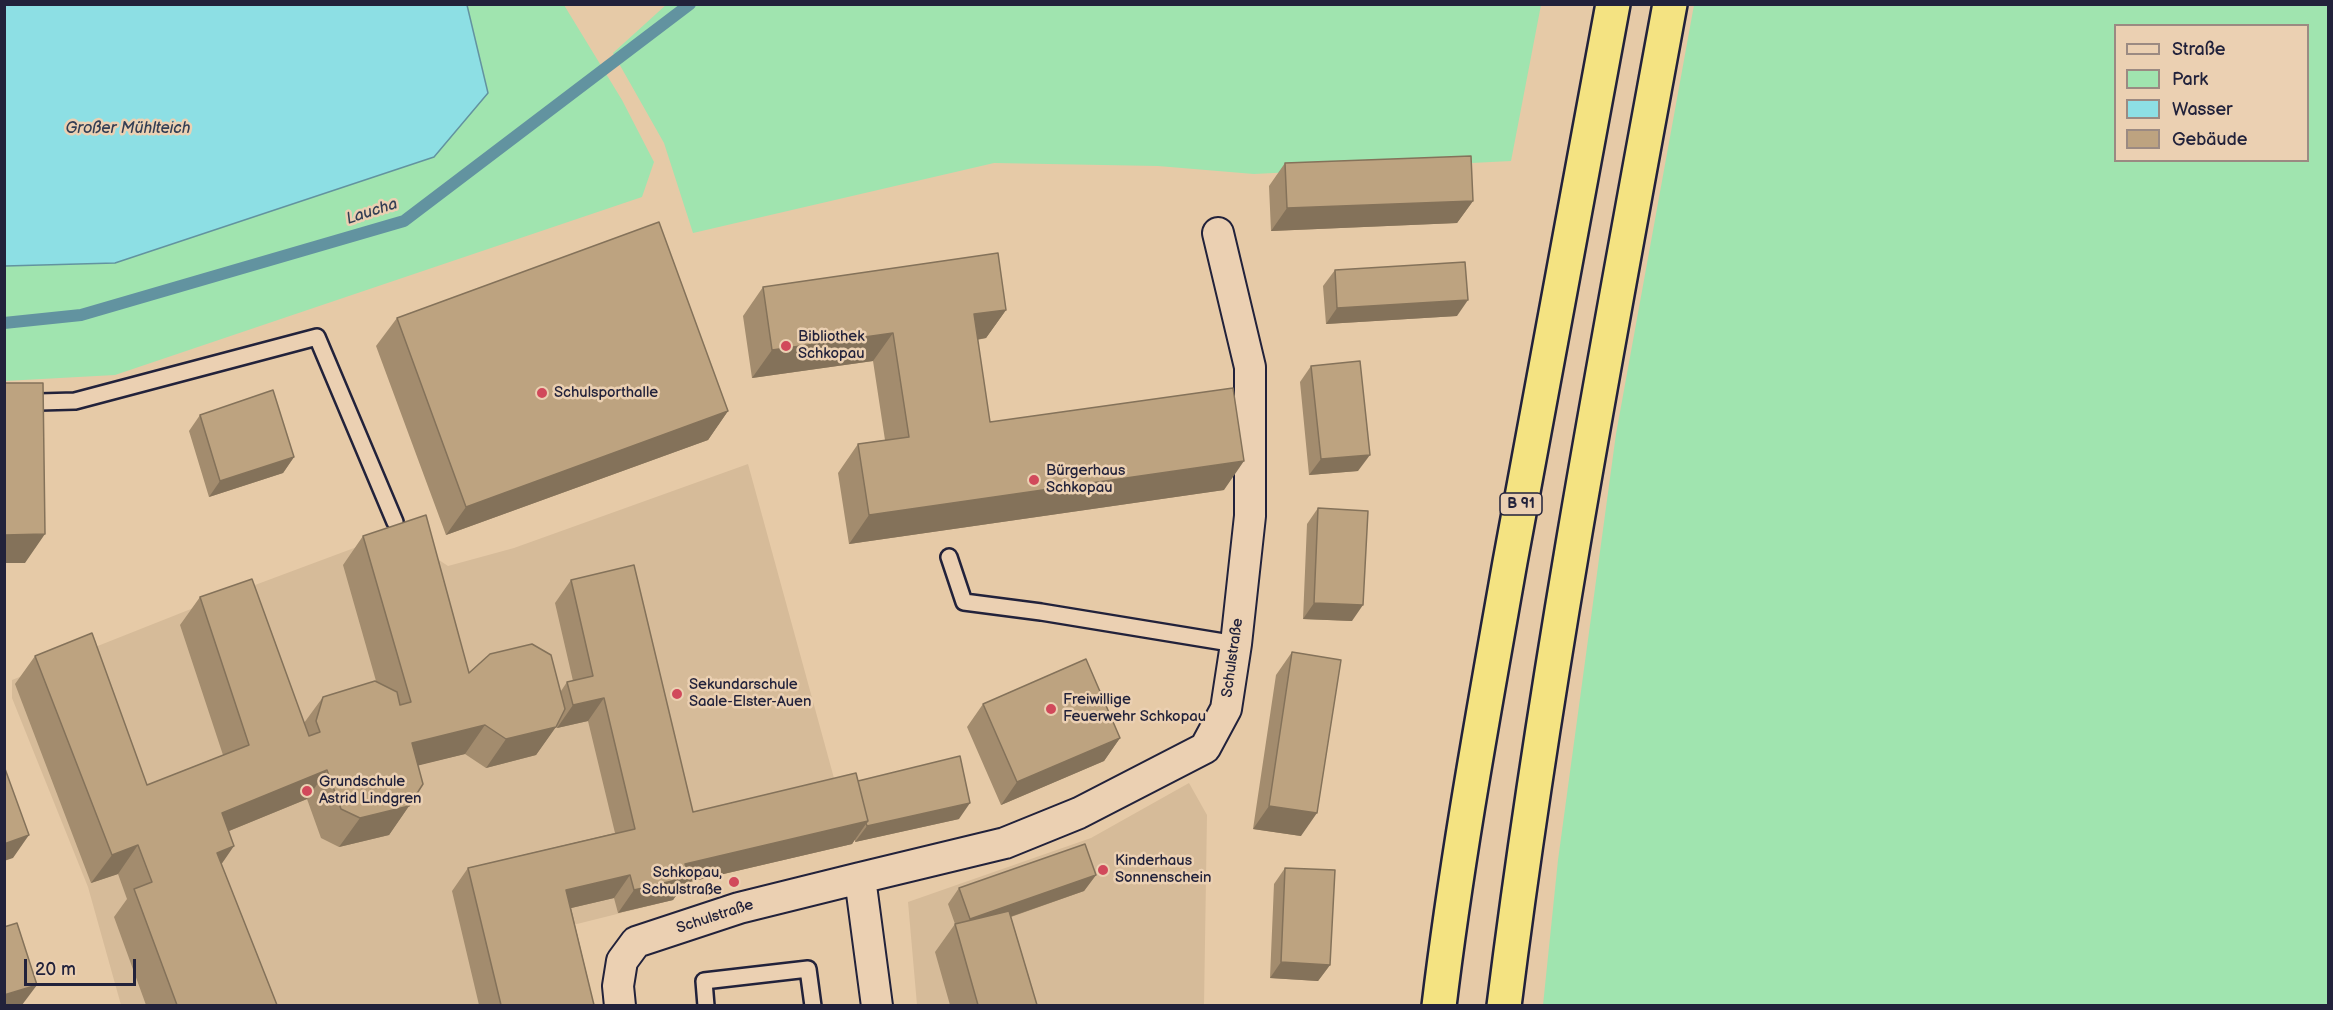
<!DOCTYPE html>
<meta charset="utf-8">
<style>
body{margin:0}
#map{position:relative;width:2333px;height:1010px;overflow:hidden;background:#e6caa7;font-family:"Balsamiq Sans",sans-serif}
canvas{display:block}
.frame{position:absolute;inset:0;border:6px solid #22223b;pointer-events:none}
.legend{position:absolute;left:2114px;top:24px;width:195px;height:138px;box-sizing:border-box;background:#ebd0b2;border:2px solid #9b8a82;margin:0;padding:8px 10px;list-style:none;font-size:18px;color:#22223b}
.legend li{display:flex;align-items:center;gap:12px;height:30px}
.legend b{width:30px;border:2px solid #9b8a82}
.scale{position:absolute;left:24px;top:959px;width:112px;height:27px;box-sizing:border-box;border:3px solid #22223b;border-top:0;padding-left:8px;font-size:18px;line-height:21px;white-space:nowrap;color:#22223b;-webkit-text-stroke:4px #ebd0b2;paint-order:stroke}
</style>
<div id="map">
<canvas width="2333" height="1010"></canvas>
<div class="frame"></div>
<ul class="legend">
<li><b style="height:8px;background:#ebd0b2"></b>Straße</li>
<li><b style="height:16px;background:#a0e4af"></b>Park</li>
<li><b style="height:16px;background:#8ddfe4"></b>Wasser</li>
<li><b style="height:16px;background:#bda380"></b>Gebäude</li>
</ul>
<div class="scale">20 m</div>
</div>
<script>
const g = document.querySelector('canvas').getContext('2d');
g.lineJoin = 'round';
function fillPath(path, color) { g.fillStyle = color; g.fill(path, 'evenodd'); }
function strokePath(path, color, width, dash) { g.strokeStyle = color; g.lineWidth = width; g.lineCap = dash ? 'butt' : 'round'; g.setLineDash(dash || []); g.stroke(path); }
function label(font, color, halo, rows, align = 'center') {
  g.font = font + ' "Balsamiq Sans",sans-serif'; g.lineWidth = 5; g.setLineDash([]); g.textBaseline = 'middle'; g.strokeStyle = halo; g.fillStyle = color; for (const [text, x, y, turn = 0] of rows) {
    g.save(); g.translate(x, y); g.rotate((+turn || 0) * Math.PI / 180); g.textAlign = isNaN(turn) ? turn : align; if (halo) g.strokeText(text, 0, 0); g.fillText(text, 0, 0); g.restore();
  }
}
fillPath(new Path2D(`
 M 748,464 L 852,844 L 670,886 L 673,900 L 573,925 L 590,1005 L 121,1005 L 88,887 L 12,698 L 12,680 L 196,607 L 397,532 L 448,566 L 514,548 Z
 M 1189,783 L 1207,815 L 1204,1005 L 917,1005 L 908,902 L 1091,838 Z`), '#d6bb99');
fillPath(new Path2D(`
 M 667,4 L 1541,5 L 1511,161 L 1254,174 L 1158,166 L 994,163 L 693,233 L 664,143 L 613,53 Z
 M 467,5 L 564,5 L 622,100 L 654,162 L 642,197 L 115,375 L 5,381 L 5,266 L 115,263 L 488,92 Z
 M 1694,5 L 2328,5 L 2328,1005 L 1543,1005 L 1558,860 L 1616,434 ZM 2116,26 L 2308,26 L 2308,160 L 2116,160 Z`), '#a0e4af');
const water = new Path2D(`
 M 4,5 L 467,5 L 488,93 L 434,157 L 115,263 L 5,266 Z`);
fillPath(water, '#8ddfe4');
strokePath(water, '#6293a0', 1.5);
strokePath(new Path2D(`
 M 4,323 L 81,315 L 404,221 L 690,4`), '#6293a0', 12);
const lane = new Path2D(`
 M 4,403 L 75,401 L 317,337 L 395,522
 M 949,557 L 964,602 L 1041,612 L 1236,644
 M 706,1006 L 704,981 L 808,969 L 813,1006`);
const street = new Path2D(`
 M 860,878 L 1005,843 L 1079,813 L 1205,748 L 1226,709 L 1236,644 L 1250,516 L 1250,367 L 1218,233
 M 620,1006 L 618,986 L 622,961 L 636,942 L 739,908 L 860,878 L 877,1006`);
const highway = new Path2D(`
 M 1439,1006 C 1457,857 1484,710 1510,562 C 1543,376 1577,190 1613,4
 M 1504,1006 C 1546,670 1609,337 1670,4`);
strokePath(lane, '#22223b', 20);
strokePath(street, '#22223b', 34);
strokePath(highway, '#22223b', 38);
strokePath(lane, '#ebd0b2', 15);
strokePath(street, '#ebd0b2', 30);
strokePath(highway, '#f4e382', 33);
fillPath(new Path2D(`
 M 1285,163 L 1473,201 L 1457,223 L 1271,231 L 1269,186 Z
 M 1335,270 L 1457,316 L 1326,324 L 1323,286 Z
 M 763,287 L 1006,310 L 986,338 L 977,340 L 990,422 L 1224,490 L 849,544 L 838,473 L 858,444 L 885,440 L 873,361 L 752,378 L 743,316 Z
 M 397,318 L 728,411 L 708,440 L 446,535 L 376,346 Z
 M 1311,366 L 1358,471 L 1309,475 L 1300,382 Z
 M 200,415 L 294,457 L 283,473 L 209,497 L 189,431 Z
 M 1318,508 L 1352,621 L 1303,619 L 1307,524 Z
 M 363,536 L 469,673 L 561,691 L 567,682 L 573,681 L 555,603 L 571,580 L 693,812 L 858,781 L 959,819 L 855,842 L 855,839 L 852,844 L 685,883 L 673,900 L 618,913 L 614,898 L 571,908 L 594,1005 L 479,1005 L 452,891 L 468,868 L 615,833 L 588,721 L 557,728 L 556,726 L 536,755 L 486,768 L 465,754 L 418,765 L 409,806 L 389,835 L 339,847 L 321,838 L 307,799 L 229,831 L 221,864 L 277,1005 L 146,1005 L 114,917 L 127,899 L 118,874 L 91,883 L 15,684 L 35,656 L 147,785 L 223,755 L 180,625 L 200,597 L 304,723 L 323,697 L 376,681 L 343,565 Z
 M 1292,652 L 1301,836 L 1253,829 L 1276,675 Z
 M 983,704 L 1120,738 L 1104,761 L 1001,805 L 967,727 Z
 M 1285,868 L 1330,965 L 1318,981 L 1270,978 L 1274,884 Z
 M 1096,875 L 1084,891 L 1011,917 L 1037,1005 L 950,1005 L 935,952 L 955,924 L 948,904 L 959,888 Z`), '#a38c6e');
fillPath(new Path2D(`
 M 1473,201 L 1457,223 L 1271,231 L 1287,208 Z
 M 1468,300 L 1457,316 L 1326,324 L 1337,308 Z
 M 1006,310 L 986,338 L 954,343 L 974,314 Z
 M 893,333 L 873,361 L 752,378 L 772,350 Z
 M 728,411 L 708,440 L 446,535 L 466,507 Z
 M 1370,455 L 1358,471 L 1309,475 L 1321,459 Z
 M 294,457 L 283,473 L 209,497 L 220,481 Z
 M 1244,461 L 1224,490 L 849,544 L 869,515 Z
 M 45,534 L 25,563 L 4,563 L 4,535 Z
 M 1314,603 L 1363,605 L 1352,621 L 1303,619 Z
 M 604,698 L 588,721 L 557,728 L 573,705 Z
 M 485,725 L 465,754 L 392,772 L 412,743 Z
 M 556,727 L 536,755 L 486,768 L 506,739 Z
 M 1120,738 L 1104,761 L 1001,805 L 1017,782 Z
 M 327,770 L 307,799 L 202,842 L 222,813 Z
 M 970,803 L 959,819 L 855,842 L 867,826 Z
 M 409,806 L 389,835 L 339,847 L 360,818 Z
 M 1269,806 L 1317,813 L 1301,836 L 1253,829 Z
 M 868,821 L 852,844 L 685,883 L 673,900 L 618,913 L 634,890 L 685,864 Z
 M 29,835 L 13,858 L 4,861 L 4,844 Z
 M 138,845 L 118,874 L 91,883 L 112,855 Z
 M 234,846 L 214,875 L 217,853 Z
 M 630,875 L 614,898 L 550,913 L 566,890 Z
 M 1096,875 L 1084,891 L 958,935 L 970,919 Z
 M 1281,962 L 1330,965 L 1318,981 L 1270,978 Z
 M 37,985 L 22,1005 L 4,1005 L 4,995 Z`), '#84725a');
const building = new Path2D(`
 M 1471,156 L 1473,201 L 1287,208 L 1285,163 Z
 M 659,222 L 728,411 L 466,507 L 397,318 Z
 M 998,253 L 1006,310 L 974,314 L 990,422 L 1233,388 L 1244,461 L 869,515 L 858,444 L 909,437 L 893,333 L 772,350 L 763,287 Z
 M 1465,262 L 1468,300 L 1337,308 L 1335,270 Z
 M 1360,361 L 1370,455 L 1321,459 L 1311,366 Z
 M 4,383 L 43,383 L 45,534 L 4,535 Z
 M 273,390 L 294,457 L 220,481 L 200,415 Z
 M 1318,508 L 1368,511 L 1363,605 L 1314,603 Z
 M 426,515 L 469,673 L 490,654 L 532,644 L 551,655 L 565,709 L 556,727 L 506,739 L 485,725 L 412,743 L 423,784 L 409,806 L 360,818 L 341,809 L 327,770 L 222,813 L 234,846 L 217,853 L 277,1005 L 177,1005 L 134,889 L 152,882 L 138,845 L 112,855 L 35,656 L 92,633 L 147,785 L 249,745 L 200,597 L 252,579 L 309,736 L 320,732 L 316,721 L 323,697 L 375,681 L 397,692 L 400,705 L 411,702 L 363,536 Z
 M 634,565 L 693,812 L 856,773 L 868,821 L 685,864 L 689,877 L 634,890 L 630,875 L 566,890 L 594,1005 L 501,1005 L 468,868 L 635,829 L 604,698 L 573,705 L 567,682 L 593,676 L 571,580 Z
 M 1292,652 L 1341,660 L 1317,813 L 1269,806 Z
 M 1086,659 L 1120,738 L 1017,782 L 983,704 Z
 M 960,756 L 970,803 L 867,826 L 866,823 L 868,821 L 858,781 Z
 M 4,766 L 29,835 L 4,844 Z
 M 1085,844 L 1096,875 L 970,919 L 959,888 Z
 M 1285,868 L 1335,870 L 1330,965 L 1281,962 Z
 M 1009,911 L 1037,1005 L 978,1005 L 955,924 Z
 M 17,923 L 37,985 L 4,995 L 4,927 Z`);
fillPath(building, '#bda380');
strokePath(building, '#84725a', 1.5);
for (const [x, y, r, color] of [
 [786,346,6,"#d1495b"],
 [542,393,6,"#d1495b"],
 [1034,480,6,"#d1495b"],
 [677,694,6,"#d1495b"],
 [1051,709,6,"#d1495b"],
 [307,791,6,"#d1495b"],
 [1103,870,6,"#d1495b"],
 [734,882,6,"#d1495b"]
]) { const dot = new Path2D(); dot.arc(x, y, r, 0, 2 * Math.PI); g.fillStyle = color; g.fill(dot); strokePath(dot, '#ebd0b2', 2); }
for (const [x, y, w] of [
 [1521,504,42]
]) { const box = new Path2D(); box.roundRect(x - w / 2, y - 11, w, 22, 4.5); g.fillStyle = '#ebd0b2'; g.fill(box); strokePath(box, '#22223b', 1.5); }
label('bold 14px', '#22223b', null, [
 ["B 91",1521,504]
]);
label('15px', '#22223b', '#ebd0b2', [
 ["Bibliothek",798,337],
 ["Schkopau",798,354],
 ["Schulsporthalle",554,393],
 ["Bürgerhaus",1046,471],
 ["Schkopau",1046,488],
 ["Sekundarschule",689,685],
 ["Saale-Elster-Auen",689,702],
 ["Freiwillige",1063,700],
 ["Feuerwehr Schkopau",1063,717],
 ["Grundschule",319,782],
 ["Astrid Lindgren",319,799],
 ["Kinderhaus",1115,861],
 ["Sonnenschein",1115,878],
 ["Schkopau,",722,873,"right"],
 ["Schulstraße",722,890,"right"]
], 'left');
label('15px', '#22223b', '#ebd0b2', [
 ["Schulstraße",1233,658,-82],
 ["Schulstraße",715,917,-18]
]);
label('italic 16px', '#323e54', '#ebd0b2', [
 ["Großer Mühlteich",128,129],
 ["Laucha",372,212,-18]
]);
</script>
